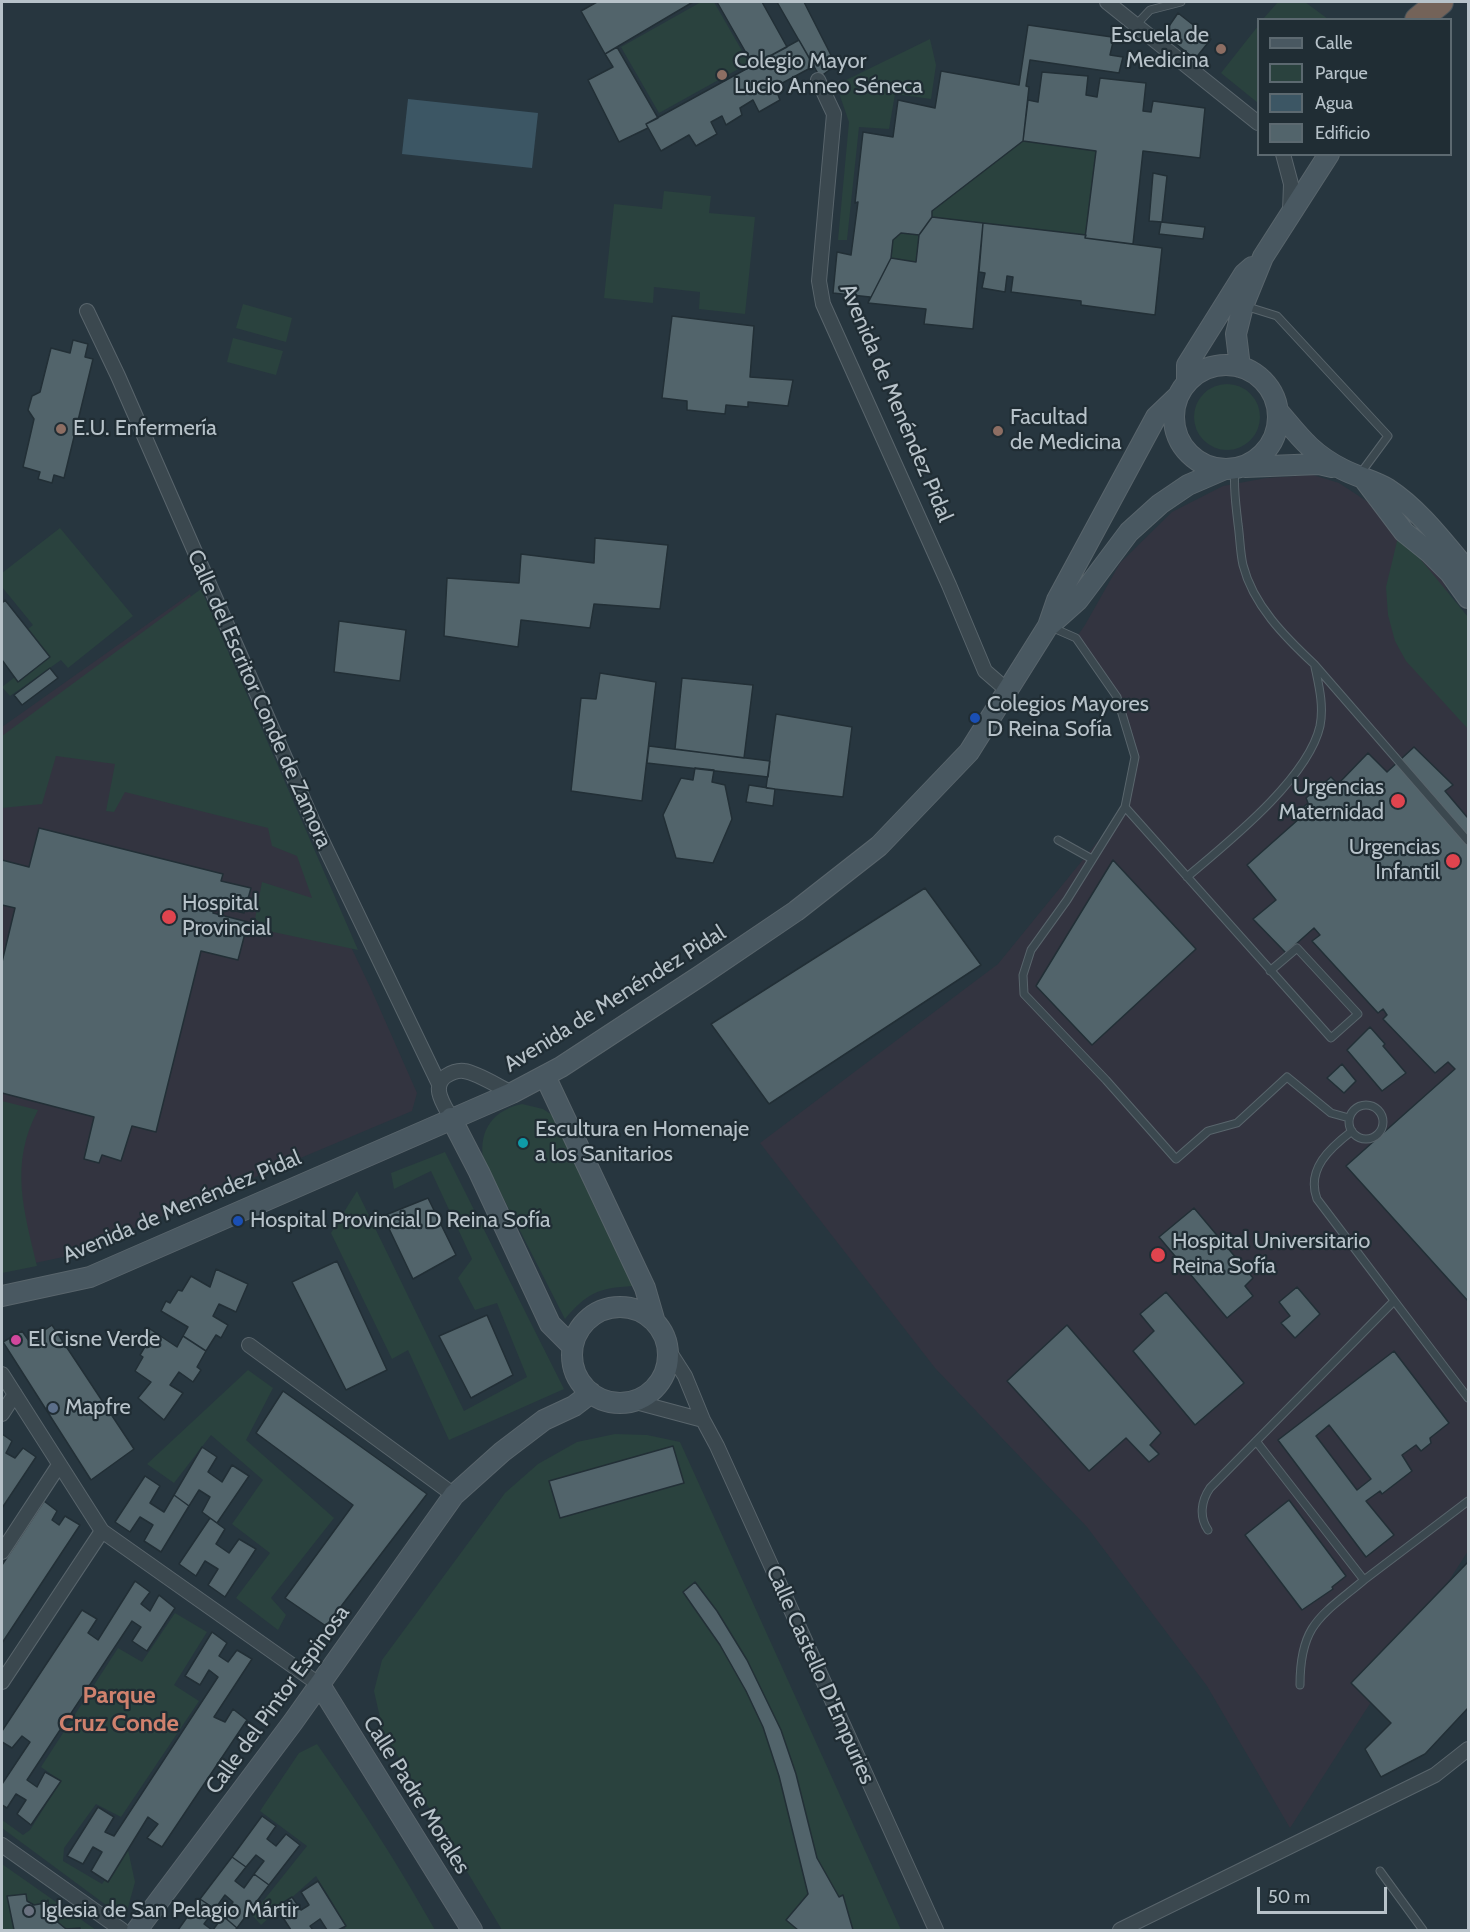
<!DOCTYPE html>
<meta charset="utf-8">
<style>
body{margin:0}
#map{position:relative;width:1470px;height:1932px;overflow:hidden;background:#27363f;font-family:Cabin,sans-serif}
canvas{display:block}
.frame{position:absolute;inset:0;border:3px solid #b7c2c9;pointer-events:none}
.legend{position:absolute;left:1257px;top:18px;width:195px;height:138px;box-sizing:border-box;background:#202d34;border:2px solid #5c6970;margin:0;padding:8px 10px;list-style:none;font-size:18px;color:#b7c2c9}
.legend li{display:flex;align-items:center;gap:12px;height:30px}
.legend b{width:30px;border:2px solid #5c6970}
.scale{position:absolute;left:1257px;top:1887px;width:130px;height:27px;box-sizing:border-box;border:3px solid #b7c2c9;border-top:0;padding-left:8px;font-size:18px;line-height:21px;white-space:nowrap;color:#b7c2c9;-webkit-text-stroke:4px #202d34;paint-order:stroke}
</style>
<div id="map">
<canvas width="1470" height="1932"></canvas>
<div class="frame"></div>
<ul class="legend">
<li><b style="height:8px;background:#495861"></b>Calle</li>
<li><b style="height:16px;background:#2a423e"></b>Parque</li>
<li><b style="height:16px;background:#3c5664"></b>Agua</li>
<li><b style="height:16px;background:#52646b"></b>Edificio</li>
</ul>
<div class="scale">50 m</div>
</div>
<script>
const g = document.querySelector('canvas').getContext('2d');
g.lineJoin = 'round';
function fillPath(path, color) { g.fillStyle = color; g.fill(path, 'evenodd'); }
function strokePath(path, color, width, dash) { g.strokeStyle = color; g.lineWidth = width; g.lineCap = dash ? 'butt' : 'round'; g.setLineDash(dash || []); g.stroke(path); }
function label(font, color, halo, rows, align = 'center') {
  g.font = font + ' Cabin,sans-serif'; g.lineWidth = 4.5; g.setLineDash([]); g.textBaseline = 'middle'; g.strokeStyle = halo; g.fillStyle = color; for (const [text, x, y, turn = 0] of rows) {
    g.save(); g.translate(x, y); g.rotate((+turn || 0) * Math.PI / 180); g.textAlign = isNaN(turn) ? turn : align; if (halo) g.strokeText(text, 0, 0); g.fillText(text, 0, 0); g.restore();
  }
}
fillPath(new Path2D(`
 M 1313,475 L 1339,483 L 1371,504 L 1439,573 L 1460,617 L 1468,626 L 1468,1551 L 1290,1828 L 1207,1686 L 1087,1527 L 935,1368 L 760,1143 L 998,964 L 1125,808 L 1135,757 L 1117,697 L 1076,638 L 1085,625 L 1120,563 L 1172,512 L 1223,486 L 1266,478 Z
 M 190,594 L 301,842 L 372,991 L 417,1093 L 412,1111 L 68,1256 L 2,1270 L 2,727 Z`), '#333440');
fillPath(new Path2D(`
 M 701,2 L 714,2 L 749,63 L 659,113 L 621,47 Z
 M 1278,2 L 1305,2 L 1328,19 L 1263,19 Z
 M 1258,26 L 1258,103 L 1221,73 Z
 M 930,39 L 936,65 L 931,99 L 895,94 L 889,129 L 859,127 L 847,240 L 838,240 L 849,122 L 840,96 L 842,82 Z
 M 1023,141 L 1096,151 L 1086,235 L 932,217 L 932,211 Z
 M 664,191 L 711,196 L 709,213 L 755,217 L 745,314 L 699,309 L 700,292 L 654,287 L 653,303 L 604,298 L 614,204 L 662,209 Z
 M 901,233 L 919,235 L 916,262 L 891,258 L 893,240 Z
 M 243,304 L 292,318 L 286,342 L 236,328 Z
 M 233,338 L 283,351 L 276,375 L 227,362 Z
 M1194 417a33 33 0 1 1 66 0a33 33 0 1 1-66 0Z
 M 60,528 L 133,616 L 68,668 L 61,660 L 10,696 L 2,687 L 15,677 L 19,682 L 49,657 L 28,629 L 33,625 L 2,587 L 2,573 Z
 M 1399,533 L 1468,617 L 1468,729 L 1406,661 L 1395,641 L 1388,615 L 1386,587 Z
 M 201,589 L 358,950 L 273,932 L 255,919 L 262,882 L 312,898 L 297,856 L 272,846 L 268,828 L 125,792 L 114,812 L 106,811 L 115,764 L 56,756 L 42,804 L 2,808 L 2,736 Z
 M 2,1101 L 38,1110 C 9,1164 24,1211 37,1266 L 2,1273 Z
 M 522,1104 L 543,1109 L 552,1115 L 633,1286 C 598,1288 587,1293 565,1319 L 483,1158 C 479,1129 494,1110 522,1104 Z
 M 445,1152 L 564,1389 L 449,1440 L 408,1350 L 392,1359 L 331,1233 L 357,1191 L 464,1411 L 527,1377 L 497,1303 L 475,1310 L 458,1278 L 472,1259 L 431,1171 L 394,1189 L 391,1173 Z
 M 248,1370 L 273,1388 L 246,1440 L 334,1518 L 271,1598 L 286,1615 L 278,1630 L 236,1598 L 270,1553 L 232,1524 L 263,1480 L 211,1435 L 174,1483 L 147,1464 Z
 M 615,1434 L 647,1435 L 680,1442 L 901,1930 L 502,1930 L 383,1731 L 374,1691 L 382,1660 L 505,1493 L 538,1464 L 577,1442 Z
 M 175,1613 L 207,1632 L 174,1685 L 199,1701 L 121,1817 L 96,1804 L 64,1848 L 63,1861 L 102,1884 L 128,1850 L 135,1882 L 127,1911 L 106,1905 L 2,1828 L 2,1820 L 23,1835 L 30,1830 L 61,1781 L 41,1767 L 118,1648 L 142,1662 Z
 M 317,1744 C 360,1805 399,1866 435,1930 L 346,1930 L 332,1902 L 316,1876 L 261,1925 L 252,1915 L 307,1846 L 260,1811 L 299,1753 Z
 M 2,1864 L 96,1930 L 2,1930 Z`), '#2a423e');
fillPath(new Path2D(`
 M 408,99 L 538,113 L 532,168 L 402,154 Z`), '#3c5664');
const building = new Path2D(`
 M 597,2 L 693,2 L 605,54 L 581,11 Z
 M 717,2 L 762,2 L 787,47 L 753,65 Z
 M 777,2 L 804,2 L 836,65 L 820,77 Z
 M 1178,13 L 1211,39 L 1195,59 L 1171,40 L 1175,33 L 1167,29 Z
 M 1028,25 L 1126,39 L 1125,43 L 1113,42 L 1110,55 L 1123,57 L 1119,73 L 1030,60 L 1026,86 L 1029,87 L 1023,141 L 932,211 L 932,217 L 919,235 L 901,233 L 893,240 L 891,258 L 868,303 L 870,297 L 833,293 L 837,252 L 851,255 L 858,202 L 855,203 L 863,132 L 893,137 L 898,100 L 935,108 L 941,71 L 1019,85 Z
 M 799,40 L 814,66 L 775,87 L 780,100 L 759,112 L 753,100 L 740,108 L 742,115 L 726,125 L 722,116 L 711,122 L 717,134 L 696,146 L 689,135 L 661,151 L 646,124 Z
 M 617,47 L 658,118 L 646,124 L 648,128 L 619,142 L 588,80 L 613,67 L 605,54 Z
 M 1042,72 L 1088,76 L 1086,95 L 1097,97 L 1100,78 L 1146,83 L 1143,111 L 1151,112 L 1153,101 L 1205,108 L 1200,158 L 1143,151 L 1133,244 L 1085,238 L 1096,151 L 1023,141 L 1028,100 L 1038,102 Z
 M 1153,173 L 1167,176 L 1162,222 L 1149,221 Z
 M 932,217 L 983,223 L 973,329 L 924,324 L 926,309 L 868,303 L 891,258 L 916,262 L 919,235 Z
 M 1161,222 L 1205,227 L 1203,239 L 1159,234 Z
 M 983,223 L 1086,235 L 1085,238 L 1162,248 L 1155,315 L 1081,305 L 1081,301 L 1011,292 L 1013,277 L 1007,276 L 1005,292 L 982,288 L 985,273 L 979,272 Z
 M 672,316 L 754,326 L 750,377 L 793,380 L 788,406 L 748,402 L 748,407 L 726,405 L 725,414 L 687,410 L 687,401 L 662,398 Z
 M 73,340 L 88,344 L 85,357 L 93,359 L 64,478 L 54,475 L 52,483 L 38,479 L 40,472 L 23,467 L 34,419 L 28,410 L 32,396 L 40,392 L 51,348 L 70,353 Z
 M 595,538 L 668,545 L 660,609 L 594,604 L 590,628 L 521,620 L 518,647 L 444,636 L 447,578 L 519,583 L 521,554 L 594,563 Z
 M 5,600 L 50,657 L 18,682 L 2,660 L 2,603 Z
 M 339,621 L 406,630 L 400,681 L 334,672 Z
 M 50,668 L 58,678 L 22,705 L 14,695 Z
 M 600,673 L 656,682 L 642,801 L 571,791 L 581,698 L 596,699 Z
 M 682,678 L 753,685 L 744,758 L 675,749 Z
 M 776,714 L 852,727 L 843,797 L 766,788 Z
 M 649,746 L 770,761 L 768,777 L 647,763 Z
 M 1414,747 L 1453,785 L 1445,791 L 1467,817 L 1468,815 L 1468,1301 L 1346,1166 L 1455,1069 L 1448,1062 L 1435,1073 L 1383,1019 L 1387,1015 L 1383,1009 L 1378,1013 L 1312,941 L 1320,935 L 1314,928 L 1286,953 L 1253,919 L 1276,900 L 1247,865 L 1300,818 L 1296,813 L 1308,803 L 1306,798 L 1331,777 L 1338,784 L 1368,753 L 1387,772 Z
 M 695,768 L 714,770 L 712,782 L 725,785 L 732,819 L 713,863 L 676,858 L 663,815 L 681,778 L 693,780 Z
 M 749,785 L 775,789 L 773,806 L 746,802 Z
 M 39,828 L 223,874 L 221,881 L 251,888 L 244,913 L 214,906 L 213,913 L 248,922 L 238,960 L 201,951 L 156,1132 L 132,1126 L 121,1161 L 102,1155 L 99,1163 L 84,1159 L 94,1117 L 2,1093 L 2,962 L 15,908 L 2,905 L 2,860 L 29,867 Z
 M 1113,860 L 1196,949 L 1092,1045 L 1036,986 Z
 M 925,888 L 981,965 L 769,1104 L 711,1024 Z
 M 1370,1027 L 1385,1044 L 1383,1046 L 1406,1073 L 1382,1091 L 1347,1050 Z
 M 1342,1064 L 1356,1081 L 1344,1093 L 1327,1078 Z
 M 428,1198 L 456,1255 L 413,1279 L 383,1216 Z
 M 1194,1208 L 1253,1278 L 1245,1286 L 1253,1296 L 1227,1318 L 1159,1237 Z
 M 337,1261 L 387,1370 L 346,1390 L 292,1282 Z
 M 216,1269 L 248,1284 L 236,1312 L 219,1304 L 213,1316 L 228,1325 L 221,1338 L 216,1335 L 206,1351 L 183,1336 L 188,1327 L 161,1311 L 166,1301 L 170,1303 L 178,1290 L 182,1291 L 191,1276 L 210,1287 Z
 M 1297,1287 L 1320,1314 L 1295,1338 L 1281,1323 L 1290,1316 L 1279,1302 Z
 M 1166,1292 L 1244,1383 L 1195,1425 L 1133,1351 L 1154,1331 L 1140,1314 Z
 M 487,1315 L 513,1375 L 471,1398 L 439,1336 Z
 M 52,1325 L 134,1449 L 91,1480 L 3,1342 L 22,1331 L 29,1341 Z
 M 1067,1325 L 1161,1433 L 1150,1445 L 1159,1454 L 1149,1462 L 1126,1438 L 1089,1471 L 1007,1381 Z
 M 150,1329 L 177,1347 L 183,1336 L 206,1351 L 197,1367 L 201,1370 L 193,1382 L 179,1372 L 170,1385 L 183,1393 L 164,1420 L 138,1398 L 151,1382 L 135,1371 L 143,1357 L 140,1355 L 149,1340 L 145,1337 Z
 M 1394,1351 L 1449,1423 L 1430,1438 L 1431,1443 L 1421,1451 L 1416,1445 L 1402,1455 L 1412,1471 L 1382,1494 L 1380,1491 L 1366,1501 L 1394,1535 L 1366,1557 L 1278,1440 ZM 1329,1425 L 1371,1479 L 1357,1490 L 1316,1436 Z
 M 283,1391 L 427,1494 L 326,1626 L 285,1598 L 353,1505 L 256,1433 Z
 M 2,1434 L 12,1441 L 6,1453 L 15,1458 L 23,1448 L 36,1457 L 2,1508 Z
 M 673,1446 L 684,1483 L 560,1518 L 549,1481 Z
 M 202,1447 L 217,1457 L 208,1472 L 222,1482 L 232,1465 L 249,1476 L 217,1523 L 202,1512 L 210,1497 L 199,1490 L 189,1506 L 174,1495 Z
 M 145,1476 L 160,1486 L 150,1503 L 164,1512 L 174,1495 L 189,1506 L 161,1552 L 144,1541 L 153,1525 L 140,1517 L 130,1532 L 115,1522 Z
 M 1289,1500 L 1346,1576 L 1332,1587 L 1333,1589 L 1302,1610 L 1245,1535 Z
 M 44,1501 L 57,1511 L 52,1520 L 59,1525 L 65,1516 L 80,1525 L 2,1643 L 2,1565 Z
 M 210,1518 L 225,1529 L 216,1544 L 229,1553 L 239,1539 L 256,1549 L 225,1597 L 208,1585 L 218,1569 L 205,1561 L 196,1576 L 179,1564 Z
 M 1468,1562 L 1468,1708 L 1425,1754 L 1381,1777 L 1365,1749 L 1391,1723 L 1351,1683 Z
 M 135,1581 L 150,1592 L 141,1604 L 150,1611 L 159,1595 L 175,1608 L 147,1651 L 132,1641 L 141,1627 L 132,1621 L 27,1780 L 37,1787 L 45,1772 L 61,1781 L 31,1825 L 17,1814 L 26,1800 L 16,1794 L 7,1808 L 2,1805 L 2,1784 L 30,1742 L 22,1736 L 12,1748 L 2,1742 L 2,1731 L 82,1610 L 97,1619 L 88,1633 L 98,1640 Z
 M 695,1582 L 717,1611 L 747,1660 L 781,1730 L 796,1774 L 817,1858 L 839,1897 L 843,1895 L 853,1930 L 798,1930 L 786,1920 L 808,1894 L 779,1776 L 763,1727 L 746,1691 L 720,1645 L 683,1592 Z
 M 212,1632 L 227,1643 L 219,1656 L 228,1662 L 237,1650 L 252,1659 L 214,1717 L 225,1722 L 233,1709 L 247,1720 L 162,1847 L 147,1838 L 158,1824 L 148,1817 L 108,1882 L 91,1871 L 102,1852 L 93,1847 L 83,1864 L 67,1856 L 98,1807 L 114,1817 L 105,1832 L 114,1836 L 218,1677 L 209,1670 L 200,1685 L 185,1676 Z
 M 262,1816 L 276,1826 L 267,1839 L 276,1846 L 286,1834 L 300,1845 L 269,1885 L 254,1874 L 264,1861 L 256,1855 L 246,1867 L 232,1857 Z
 M 232,1857 L 246,1867 L 235,1881 L 244,1888 L 254,1874 L 269,1885 L 237,1928 L 223,1916 L 233,1902 L 225,1895 L 215,1909 L 200,1899 Z
 M 318,1881 L 346,1926 L 338,1930 L 327,1930 L 320,1919 L 310,1926 L 313,1930 L 291,1930 L 276,1907 L 292,1897 L 301,1910 L 309,1905 L 301,1892 Z
 M 26,1894 L 27,1901 L 34,1905 L 45,1903 L 48,1900 L 48,1914 L 66,1929 L 80,1928 L 80,1930 L 14,1930 L 7,1896 Z
 M 200,1899 L 215,1909 L 204,1924 L 212,1930 L 178,1930 Z
 M 223,1916 L 237,1928 L 235,1930 L 213,1930 Z`);
fillPath(building, '#52646b');
strokePath(building, '#222f36', 1.5);
const lane = new Path2D(`
 M 1136,25 L 1150,10 L 1181,2
 M 1245,306 L 1277,316 L 1388,436 L 1360,474
 M 1235,469 C 1233,487 1236,505 1238,524 C 1240,537 1240,552 1243,565 C 1253,605 1285,637 1314,664 L 1468,841
 M 1051,627 L 1076,638 L 1117,697 L 1135,757 L 1125,807 L 1067,900 L 1031,950 L 1023,975 L 1024,994 L 1106,1080 L 1176,1159 L 1208,1131 L 1237,1123 L 1287,1077 L 1331,1113 L 1349,1118
 M 1125,807 L 1331,1038 L 1358,1014 L 1297,948 L 1270,971
 M 1058,840 L 1092,859
 M 1187,877 C 1227,843 1308,779 1320,726 C 1324,706 1319,686 1315,667
 M1349 1122a17 17 0 1 1 34 0a17 17 0 1 1-34 0Z
 M 1352,1131 C 1330,1148 1306,1169 1317,1199 L 1468,1398
 M 1256,1441 L 1364,1580 L 1468,1501
 M 1208,1530 C 1199,1517 1201,1501 1210,1488 L 1394,1301
 M 1300,1685 C 1300,1624 1321,1616 1364,1580
 M 1380,1871 L 1423,1930`);
const street = new Path2D(`
 M 1107,2 L 1258,123
 M 818,80 L 834,114 L 819,281 L 823,304 L 949,585 L 985,671 L 1008,691
 M 1283,154 L 1291,184 L 1290,211
 M 87,311 L 118,376 L 314,824 L 439,1084
 M 451,1118 C 445,1106 430,1087 446,1076 C 451,1073 458,1070 464,1071 C 478,1073 499,1087 512,1093
 M 249,1345 L 454,1495
 M 669,1351 L 685,1376 L 703,1420 L 717,1446 L 936,1930
 M 2,1374 L 102,1531 L 320,1685
 M 632,1401 L 703,1420
 M 2,1414 L 15,1394
 M 2,1552 L 59,1465
 M 2,1682 L 102,1531
 M 2,1845 L 122,1930
 M 1120,1930 L 1435,1775 L 1468,1749`);
const secondary = new Path2D(`
 M1174 417a52 52 0 1 1 104 0a52 52 0 1 1-104 0Z
 M 1240,367 L 1236,334 L 1243,306 L 1263,257 L 1329,154
 M 1187,382 L 1187,365 L 1244,274 L 1252,267
 M 1278,411 C 1300,437 1311,453 1342,469 C 1357,477 1373,480 1388,489 C 1420,510 1444,543 1468,571
 M 1245,467 L 1319,464 L 1332,467
 M 1364,479 L 1404,532 L 1430,553 L 1450,573 L 1468,598
 M 1050,625 L 1078,600 L 1129,532 L 1160,504 L 1188,485 L 1225,469
 M 545,1076 L 645,1288 L 654,1319
 M 451,1118 L 479,1172 L 550,1324 L 572,1346
 M 2,1296 L 90,1277 L 512,1093 L 561,1067 L 700,976 L 796,911 L 879,846 L 969,752 L 1048,626 L 1057,600 L 1156,417 L 1178,396
 M572 1355a48 48 0 1 1 96 0a48 48 0 1 1-96 0Z
 M 320,1685 L 472,1930
 M 137,1930 L 293,1722 L 454,1495 L 502,1452 L 544,1420 L 574,1406 L 591,1393`);
const highway = new Path2D(`
 M 1418,20 L 1440,2`);
strokePath(lane, '#59656c', 9);
strokePath(street, '#59656c', 16);
strokePath(secondary, '#59656c', 22);
strokePath(highway, '#465259', 28);
strokePath(lane, '#3b484f', 7);
strokePath(street, '#3b484f', 14);
strokePath(secondary, '#495861', 20);
strokePath(highway, '#746359', 26);
for (const [x, y, r, color] of [
 [1221,49,6,"#8d6e63"],
 [722,75,6,"#8d6e63"],
 [61,429,6,"#8d6e63"],
 [998,431,6,"#8d6e63"],
 [975,718,6,"#1a4fb4"],
 [1398,801,8,"#e0444e"],
 [1453,861,8,"#e0444e"],
 [169,917,8,"#e0444e"],
 [523,1143,6,"#0f9aa8"],
 [238,1221,6,"#1a4fb4"],
 [1158,1255,8,"#e0444e"],
 [16,1340,6,"#d1479c"],
 [53,1408,6,"#5c6f8a"],
 [29,1911,6,"#6b7280"]
]) { const dot = new Path2D(); dot.arc(x, y, r, 0, 2 * Math.PI); g.fillStyle = color; g.fill(dot); strokePath(dot, '#202d34', 2); }
label('22px', '#b7c2c9', '#202d34', [
 ["Escuela de",1209,36,"right"],
 ["Medicina",1209,61,"right"],
 ["Colegio Mayor",734,62],
 ["Lucio Anneo Séneca",734,87],
 ["Facultad",1010,418],
 ["de Medicina",1010,443],
 ["E.U. Enfermería",73,429],
 ["Colegios Mayores",987,705],
 ["D Reina Sofía",987,730],
 ["Urgencias",1384,788,"right"],
 ["Maternidad",1384,813,"right"],
 ["Urgencias",1440,848,"right"],
 ["Infantil",1440,873,"right"],
 ["Hospital",182,904],
 ["Provincial",182,929],
 ["Escultura en Homenaje",535,1130],
 ["a los Sanitarios",535,1155],
 ["Hospital Provincial D Reina Sofía",250,1221],
 ["Hospital Universitario",1172,1242],
 ["Reina Sofía",1172,1267],
 ["El Cisne Verde",28,1340],
 ["Mapfre",65,1408],
 ["Iglesia de San Pelagio Mártir",41,1911]
], 'left');
label('22px', '#b7c2c9', '#202d34', [
 ["Avenida de Menéndez Pidal",896,403,67],
 ["Calle del Escritor Conde de Zamora",259,699,66],
 ["Avenida de Menéndez Pidal",615,999,-32],
 ["Avenida de Menéndez Pidal",182,1207,-23],
 ["Calle Castello D'Empuries",820,1675,66],
 ["Calle del Pintor Espinosa",278,1700,-54],
 ["Calle Padre Morales",416,1795,58]
]);
label('bold 24px', '#cf816d', '#202d34', [
 ["Parque",119,1696],
 ["Cruz Conde",119,1724]
]);
</script>
